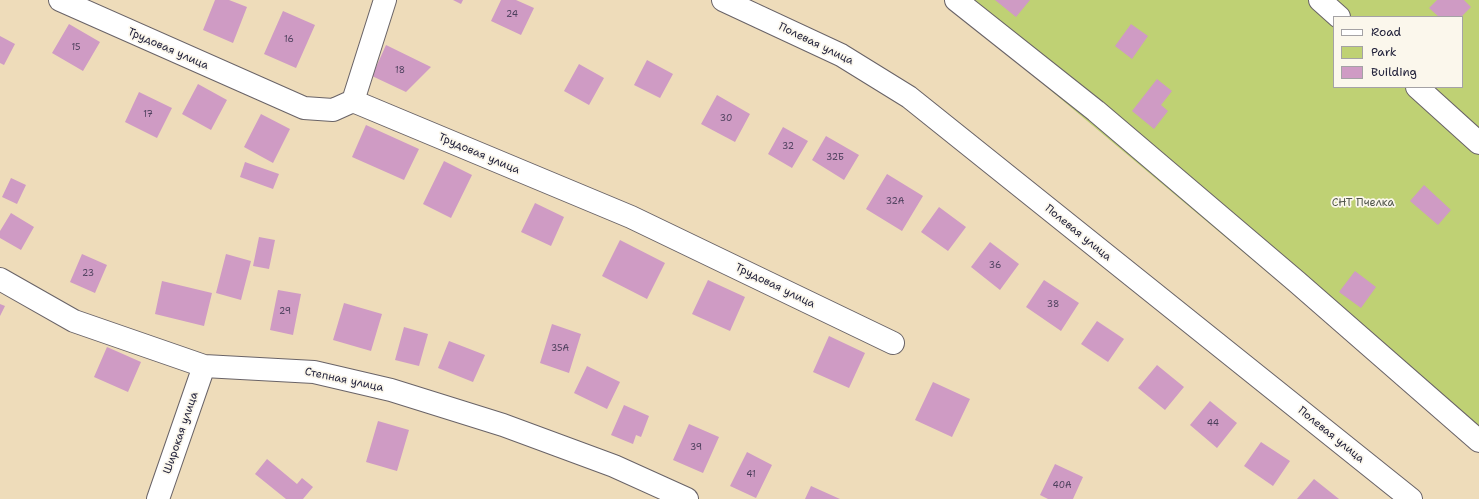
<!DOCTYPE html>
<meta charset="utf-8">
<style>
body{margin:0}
#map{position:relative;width:1479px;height:499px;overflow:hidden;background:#eedcba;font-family:"Shantell Sans",sans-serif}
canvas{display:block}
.legend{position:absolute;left:1333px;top:16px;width:130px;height:72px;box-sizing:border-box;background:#fbf7ec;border:1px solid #a4a2a5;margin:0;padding:5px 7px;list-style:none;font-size:12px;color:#22223b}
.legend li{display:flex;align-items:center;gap:8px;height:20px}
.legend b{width:20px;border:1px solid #a4a2a5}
</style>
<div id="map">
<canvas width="1479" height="499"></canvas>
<ul class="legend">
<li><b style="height:5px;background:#fff"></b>Road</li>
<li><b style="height:11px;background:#bfd174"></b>Park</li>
<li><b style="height:11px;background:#cf9bc4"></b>Building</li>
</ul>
</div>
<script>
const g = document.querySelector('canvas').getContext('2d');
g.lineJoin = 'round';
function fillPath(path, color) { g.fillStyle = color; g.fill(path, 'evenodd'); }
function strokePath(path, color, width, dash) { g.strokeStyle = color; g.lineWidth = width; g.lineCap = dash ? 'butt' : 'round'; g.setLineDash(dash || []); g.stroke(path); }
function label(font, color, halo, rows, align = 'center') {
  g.font = font + ' "Shantell Sans",sans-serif'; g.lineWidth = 3.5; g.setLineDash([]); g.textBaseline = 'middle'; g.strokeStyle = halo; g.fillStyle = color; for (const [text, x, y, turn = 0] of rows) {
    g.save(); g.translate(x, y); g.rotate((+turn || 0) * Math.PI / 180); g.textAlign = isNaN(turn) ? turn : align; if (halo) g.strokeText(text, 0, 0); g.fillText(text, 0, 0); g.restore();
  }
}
fillPath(new Path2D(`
 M 948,0 L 1479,0 L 1479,450 L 980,31 ZM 1334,17 L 1462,17 L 1462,87 L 1334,87 Z`), '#bfd174');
fillPath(new Path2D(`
 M 215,0 L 229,0 L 247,7 L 233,43 L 203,30 Z
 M 453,0 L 463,0 L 461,4 Z
 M 501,0 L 516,0 L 534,8 L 521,35 L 491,21 Z
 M 995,0 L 1030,0 L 1016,17 Z
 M 1437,0 L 1464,0 L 1471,7 L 1461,17 L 1439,17 L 1429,8 Z
 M 283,11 L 315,25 L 296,68 L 264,54 Z
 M 69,24 L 100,42 L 83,71 L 52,53 Z
 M 1131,24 L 1148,36 L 1132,59 L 1115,46 Z
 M 0,36 L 15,44 L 4,65 L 0,63 Z
 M 386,45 L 431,67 L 406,92 L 372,76 Z
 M 647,60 L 673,74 L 660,98 L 634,85 Z
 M 579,64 L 604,78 L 589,105 L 564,91 Z
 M 1157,79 L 1172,91 L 1161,105 L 1168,111 L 1154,129 L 1132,111 Z
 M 198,84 L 227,100 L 211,130 L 182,114 Z
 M 139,92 L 172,108 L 157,138 L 125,122 Z
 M 717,95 L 750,114 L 735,142 L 701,124 Z
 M 261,114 L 290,129 L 273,163 L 244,147 Z
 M 366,125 L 419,149 L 404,180 L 352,157 Z
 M 783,127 L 808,141 L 792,168 L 768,154 Z
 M 826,136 L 859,155 L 844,180 L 812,160 Z
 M 444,161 L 472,175 L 451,218 L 423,204 Z
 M 245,162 L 279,174 L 273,189 L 240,177 Z
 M 887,174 L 923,196 L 902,231 L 866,209 Z
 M 11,178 L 26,185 L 17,204 L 2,197 Z
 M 1424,185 L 1451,210 L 1438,225 L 1410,201 Z
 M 535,203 L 564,217 L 551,246 L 521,232 Z
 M 939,207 L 966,227 L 948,251 L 921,232 Z
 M 11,213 L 34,227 L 21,250 L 0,238 L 0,231 Z
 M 259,237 L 275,240 L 269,269 L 253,266 Z
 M 620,240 L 665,263 L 647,299 L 602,276 Z
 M 990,242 L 1019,264 L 1000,290 L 971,267 Z
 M 82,254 L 107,265 L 95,293 L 70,282 Z
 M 226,254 L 251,261 L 241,300 L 216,293 Z
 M 1355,271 L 1376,287 L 1361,308 L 1339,292 Z
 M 708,280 L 745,297 L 730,331 L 692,314 Z
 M 1044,280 L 1079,303 L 1061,331 L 1026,307 Z
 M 162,281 L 212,293 L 204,326 L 155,314 Z
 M 278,290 L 301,294 L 293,335 L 270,330 Z
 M 344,303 L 382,314 L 371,351 L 333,340 Z
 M 0,304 L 5,306 L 0,316 Z
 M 1097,321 L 1124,339 L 1108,362 L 1081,344 Z
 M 552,324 L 581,334 L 569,373 L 540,363 Z
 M 404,327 L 428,334 L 419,366 L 395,360 Z
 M 829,336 L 865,353 L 849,388 L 813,372 Z
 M 449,341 L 485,355 L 473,382 L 438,368 Z
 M 107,347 L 141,362 L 128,392 L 94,377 Z
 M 1157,365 L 1184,387 L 1165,410 L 1138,388 Z
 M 587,366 L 620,382 L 607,409 L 574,393 Z
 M 933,382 L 970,399 L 952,437 L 915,420 Z
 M 1210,401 L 1237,423 L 1217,448 L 1190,425 Z
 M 624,405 L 649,416 L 641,437 L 636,435 L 633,444 L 611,435 Z
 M 378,421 L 409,430 L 397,471 L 366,462 Z
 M 689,424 L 719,437 L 703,473 L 673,460 Z
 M 1261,442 L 1290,461 L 1273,486 L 1244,466 Z
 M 747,452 L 772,465 L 756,498 L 730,486 Z
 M 267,459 L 297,484 L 302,478 L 313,487 L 303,499 L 286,499 L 255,474 Z
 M 1055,464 L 1083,477 L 1073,499 L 1048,499 L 1040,495 Z
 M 1314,479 L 1339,499 L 1297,499 Z
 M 811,486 L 840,499 L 805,499 Z`), '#cf9bc4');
const street = new Path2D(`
 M 60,0 L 304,108 L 333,110 L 353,101 L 631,217 L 893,343
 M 723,0 L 841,55 L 909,97 L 1411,499
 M 956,0 L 1096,111 L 1297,282 L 1479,441
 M 1320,0 L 1339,17
 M 1417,87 L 1479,143
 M 353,101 L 385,0
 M 0,279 L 74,321 L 204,366 L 314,372 L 391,390 L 503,425 L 614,466 L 687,499
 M 158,499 L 204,366`);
strokePath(street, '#696367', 24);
strokePath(street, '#fff', 22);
label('9px', '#4d405d', null, [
 ["24",512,15],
 ["16",289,40],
 ["15",76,48],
 ["18",400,71],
 ["17",148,115],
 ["30",726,119],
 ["32",788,147],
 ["32Б",835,158],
 ["32А",895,202],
 ["36",995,266],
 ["23",88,274],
 ["38",1053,305],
 ["29",285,312],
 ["35А",560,349],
 ["44",1213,424],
 ["39",696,448],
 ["41",751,475],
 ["40А",1062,486]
]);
label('11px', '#22223b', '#fbf7ec', [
 ["Полевая улица",816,44,26],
 ["Трудовая улица",168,49,24],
 ["Трудовая улица",479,154,23],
 ["Полевая улица",1078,233,39],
 ["Трудовая улица",775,286,26],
 ["Степная улица",344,380,12],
 ["Широкая улица",181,433,-71],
 ["Полевая улица",1331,435,39]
]);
label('11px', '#51574c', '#fbf7ec', [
 ["СНТ Пчелка",1363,203]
]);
</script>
